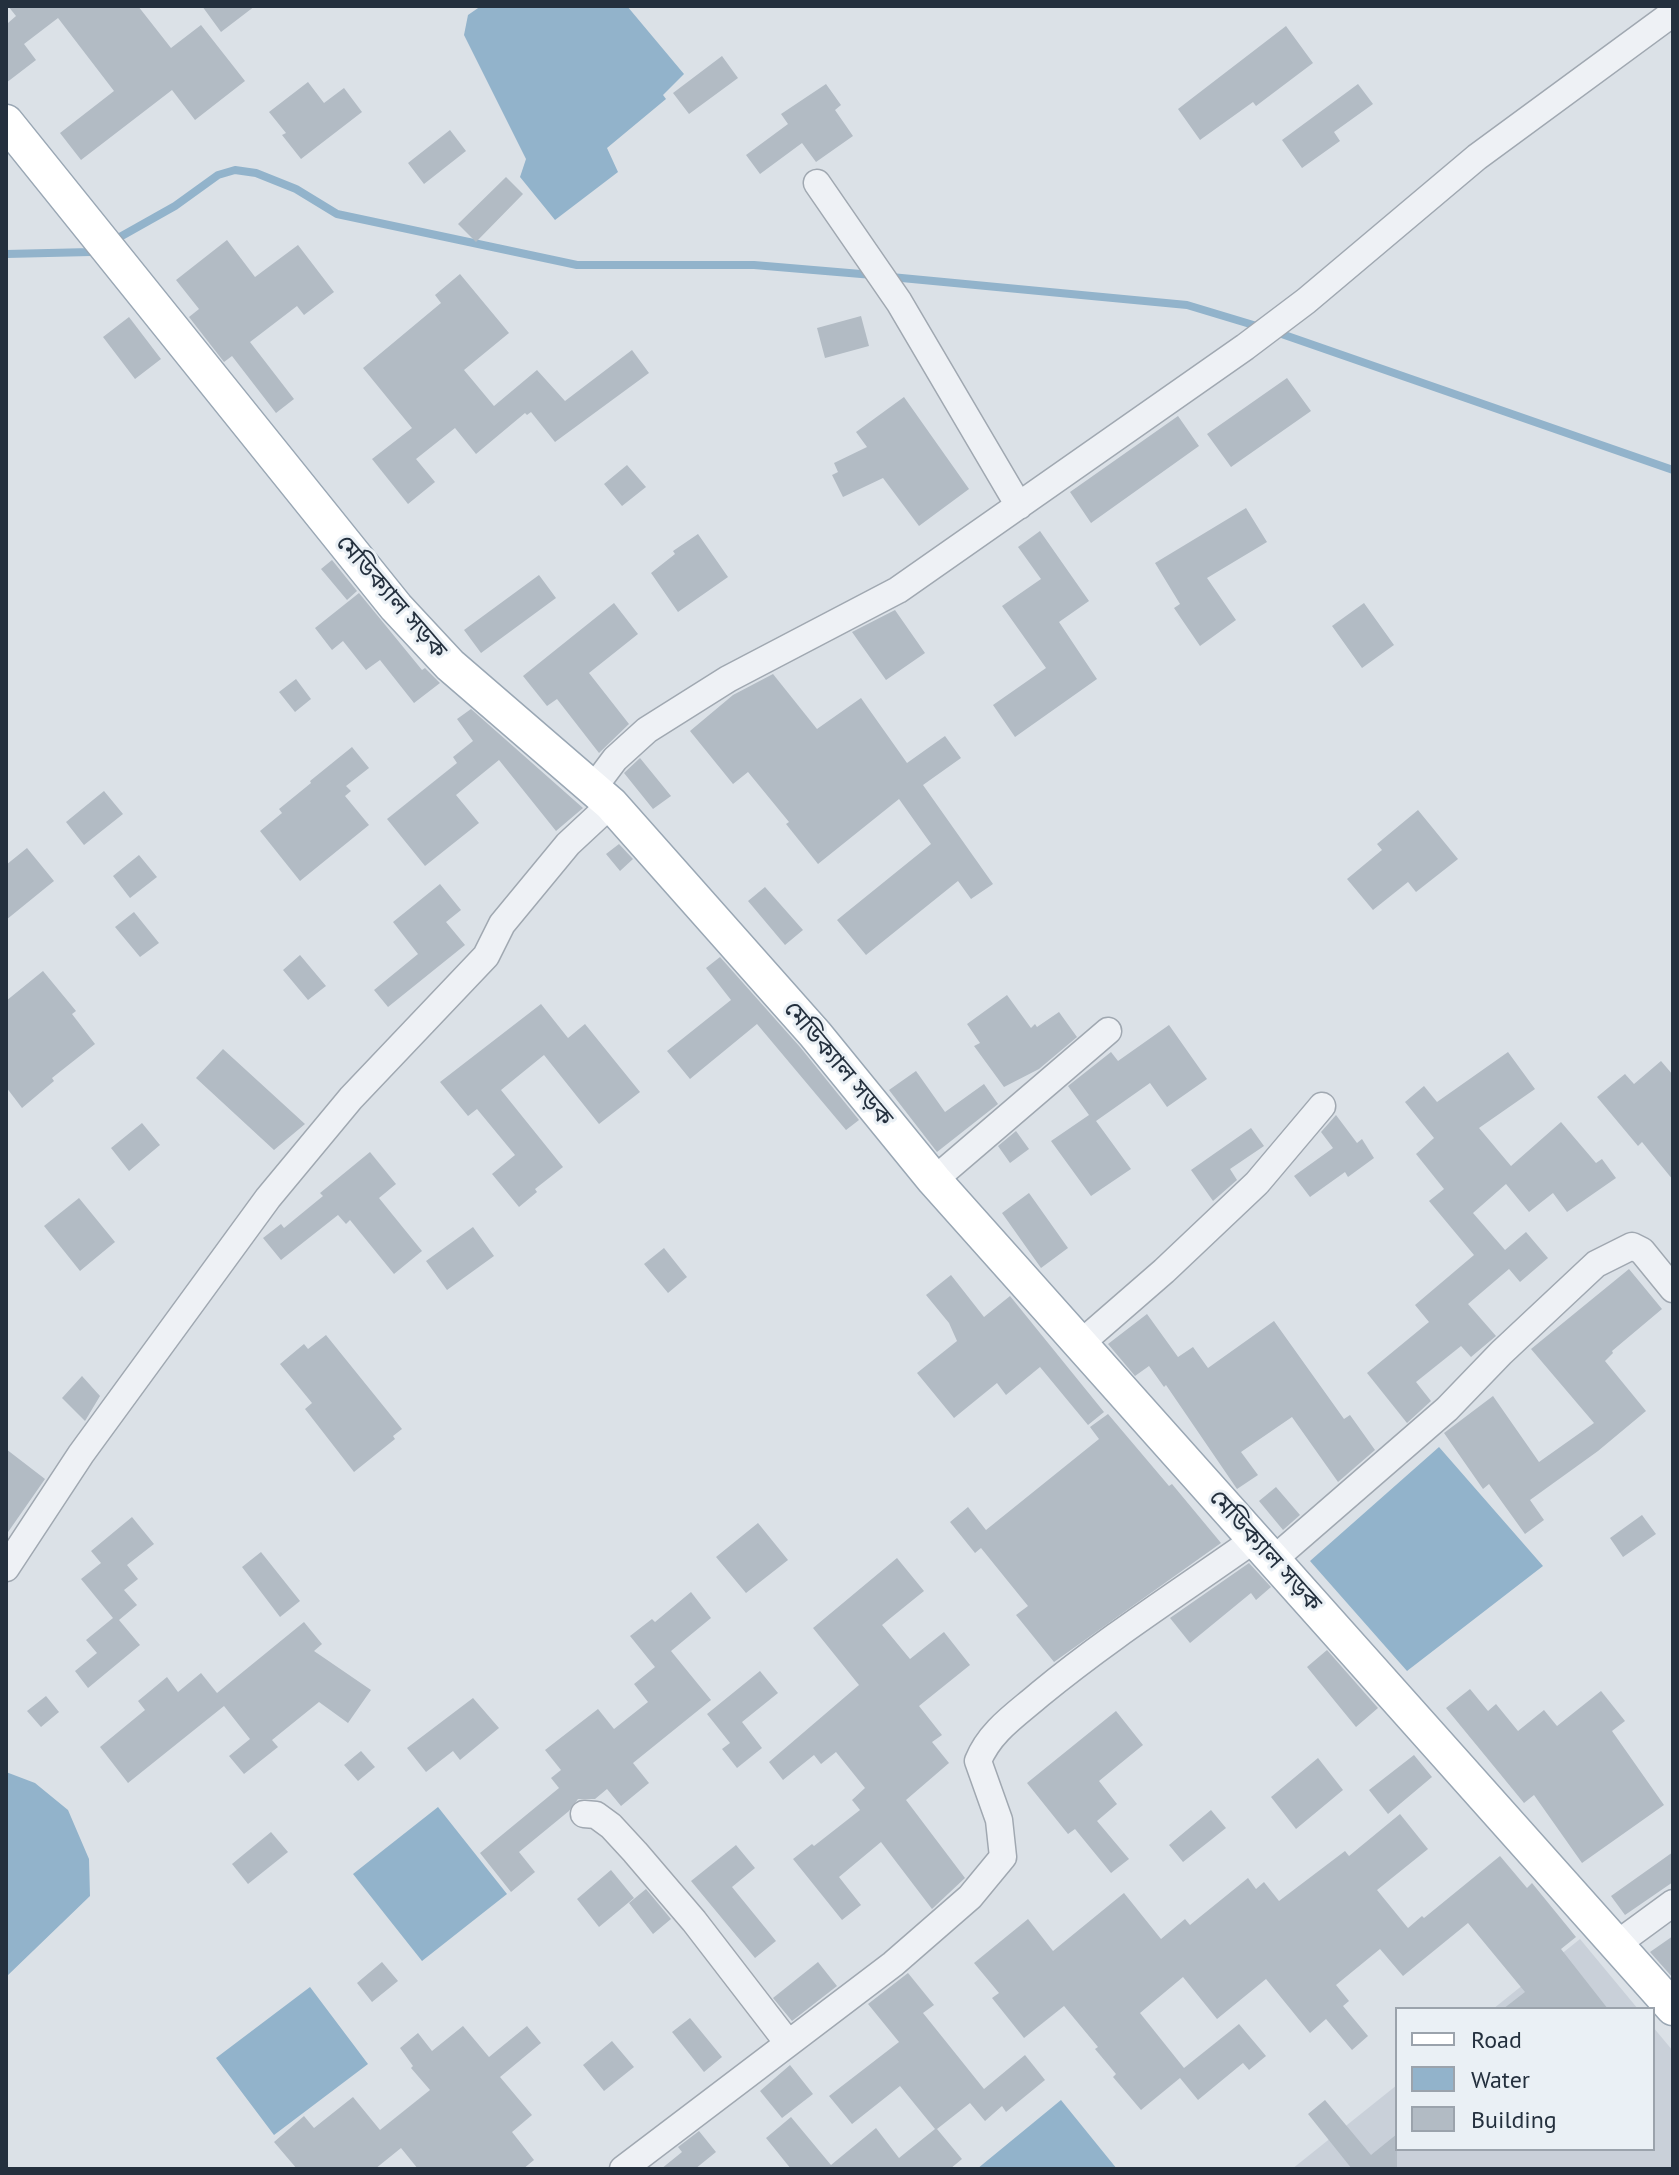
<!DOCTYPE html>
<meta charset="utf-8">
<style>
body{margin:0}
#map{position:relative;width:1679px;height:2175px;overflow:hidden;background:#dbe1e7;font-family:"PT Sans",sans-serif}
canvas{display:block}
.frame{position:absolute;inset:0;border:8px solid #24303e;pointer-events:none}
.legend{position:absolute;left:1395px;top:2007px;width:260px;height:144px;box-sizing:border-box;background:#eaf0f5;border:2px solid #9ba3ac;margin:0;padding:10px 14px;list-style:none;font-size:24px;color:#24303e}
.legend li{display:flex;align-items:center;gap:16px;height:40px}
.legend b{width:40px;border:2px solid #9ba3ac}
</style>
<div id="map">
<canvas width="1679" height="2175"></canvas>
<div class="frame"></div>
<ul class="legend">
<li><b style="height:10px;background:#fff"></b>Road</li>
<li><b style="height:22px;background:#92b3cb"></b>Water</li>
<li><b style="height:22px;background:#b2bbc4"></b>Building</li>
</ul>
</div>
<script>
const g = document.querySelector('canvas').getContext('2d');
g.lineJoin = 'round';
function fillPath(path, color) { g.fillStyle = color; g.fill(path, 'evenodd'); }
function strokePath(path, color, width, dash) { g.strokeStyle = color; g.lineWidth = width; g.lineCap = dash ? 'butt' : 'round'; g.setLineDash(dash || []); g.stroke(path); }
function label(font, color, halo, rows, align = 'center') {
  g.font = font + ' "PT Sans","Noto Sans Bengali",sans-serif'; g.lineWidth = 6; g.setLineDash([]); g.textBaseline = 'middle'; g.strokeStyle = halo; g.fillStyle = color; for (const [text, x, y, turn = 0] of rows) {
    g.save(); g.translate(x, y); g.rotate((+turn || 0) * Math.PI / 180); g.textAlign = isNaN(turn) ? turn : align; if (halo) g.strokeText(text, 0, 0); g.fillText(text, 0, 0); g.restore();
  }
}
fillPath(new Path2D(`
 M 1580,1939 L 1638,2009 L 1493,2009 Z
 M 1653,2027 L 1673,2051 L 1673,2169 L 1292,2169 L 1397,2085 L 1397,2149 L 1653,2149 Z`), '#c9d0d9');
fillPath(new Path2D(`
 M 481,6 L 627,6 L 684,74 L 663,95 L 666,99 L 607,148 L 618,172 L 555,220 L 520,177 L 526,159 L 464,35 L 468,15 Z
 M 1439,1447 L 1543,1566 L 1407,1671 L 1310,1561 Z
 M 6,1772 L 35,1783 L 68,1810 L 89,1859 L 90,1896 L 6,1977 Z
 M 438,1807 L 507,1894 L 422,1961 L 353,1874 Z
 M 310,1987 L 368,2064 L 274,2135 L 216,2058 Z
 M 1061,2100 L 1117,2169 L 977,2169 Z`), '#92b3cb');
strokePath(new Path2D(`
 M 111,242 L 175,206 L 218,175 L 235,170 L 256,173 L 296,189 L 337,214 L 577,265 L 754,265 L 873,275
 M 6,254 L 91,252 L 99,248
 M 891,277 L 1187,305 L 1260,327
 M 1273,331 L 1673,470`), '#92b3cb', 8);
fillPath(new Path2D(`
 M 8,6 L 138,6 L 171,48 L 201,25 L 245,81 L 195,120 L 172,90 L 81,160 L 60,133 L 114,91 L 58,18 L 24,44 L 36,60 L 6,83 L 6,21 L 8,23 L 16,16 Z
 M 202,6 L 255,6 L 221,32 Z
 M 1286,26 L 1313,63 L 1256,106 L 1253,102 L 1200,140 L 1178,109 Z
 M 722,56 L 738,78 L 689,114 L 673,93 Z
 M 308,82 L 324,103 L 344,88 L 362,112 L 301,159 L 282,135 L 286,133 L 269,112 Z
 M 826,84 L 841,105 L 835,110 L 853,136 L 816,162 L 802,143 L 760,174 L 746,155 L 788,124 L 781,114 Z
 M 1358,84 L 1373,104 L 1334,132 L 1340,141 L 1302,168 L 1282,140 Z
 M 450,130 L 466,151 L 424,184 L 408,163 Z
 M 506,177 L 523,194 L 476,242 L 458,224 Z
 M 227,240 L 255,277 L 298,245 L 334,292 L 304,315 L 297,306 L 250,342 L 294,399 L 276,413 L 232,356 L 224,362 L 189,317 L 199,309 L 176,280 Z
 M 460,274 L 509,333 L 464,370 L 494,406 L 537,370 L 565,401 L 632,350 L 649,373 L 555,442 L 531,412 L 527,415 L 525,413 L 476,454 L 455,428 L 416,459 L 435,482 L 408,504 L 372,459 L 412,428 L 363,368 L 441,303 L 435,295 Z
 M 861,316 L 869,346 L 825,358 L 817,328 Z
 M 129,317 L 161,359 L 135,379 L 103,337 Z
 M 1287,378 L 1311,411 L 1231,467 L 1207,434 Z
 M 904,397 L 969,489 L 919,526 L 883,478 L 843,497 L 832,475 L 838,472 L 834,463 L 867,447 L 856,432 Z
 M 1178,416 L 1199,446 L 1091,523 L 1070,492 Z
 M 627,465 L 646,487 L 622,506 L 604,484 Z
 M 1246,508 L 1267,542 L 1207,578 L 1236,620 L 1200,646 L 1174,608 L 1180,604 L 1155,563 Z
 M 1040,531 L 1089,601 L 1059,622 L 1097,679 L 1015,737 L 993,705 L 1046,668 L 1002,606 L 1041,579 L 1018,547 Z
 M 698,534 L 728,577 L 678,612 L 651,573 L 675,554 L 673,551 Z
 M 332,560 L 357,591 L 347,600 L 321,569 Z
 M 539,575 L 556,598 L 481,653 L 464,630 Z
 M 359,593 L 422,670 L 425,668 L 440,683 L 414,703 L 380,660 L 366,670 L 343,641 L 332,650 L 315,628 Z
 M 614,603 L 638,634 L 589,673 L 629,724 L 599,753 L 557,699 L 547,706 L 523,676 Z
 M 1364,603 L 1394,645 L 1362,668 L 1332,626 Z
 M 895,610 L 925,653 L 886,680 L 852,632 Z
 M 773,674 L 817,729 L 861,698 L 907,763 L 945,736 L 961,758 L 923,785 L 993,884 L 971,899 L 958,881 L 866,955 L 837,920 L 931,844 L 899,799 L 818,864 L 786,824 L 789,822 L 748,772 L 733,784 L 690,731 L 733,695 Z
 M 296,679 L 311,699 L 295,712 L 279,692 Z
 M 471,709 L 583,808 L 556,831 L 499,760 L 456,795 L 479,823 L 425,866 L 387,819 L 457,763 L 453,757 L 473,741 L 457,719 Z
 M 352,747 L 369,768 L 346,786 L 351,791 L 345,796 L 369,825 L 300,881 L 260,831 L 282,813 L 279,809 L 311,783 L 310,781 Z
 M 640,758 L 671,796 L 653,809 L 624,773 Z
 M 104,791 L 123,814 L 84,845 L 66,822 Z
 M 1418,810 L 1458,859 L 1416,892 L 1408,882 L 1373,910 L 1347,879 L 1382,850 L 1377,844 Z
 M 619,844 L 633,859 L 620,871 L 606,854 Z
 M 27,848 L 54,881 L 6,920 L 6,865 Z
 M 139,855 L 157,877 L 130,898 L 113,876 Z
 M 440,884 L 461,910 L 446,922 L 465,945 L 388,1007 L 374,990 L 418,954 L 393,922 Z
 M 765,887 L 803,930 L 785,945 L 748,901 Z
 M 134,912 L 159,943 L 140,957 L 115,927 Z
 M 300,955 L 326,986 L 308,1000 L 283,970 Z
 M 720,957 L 800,1047 L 859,1120 L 846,1130 L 757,1024 L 690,1079 L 667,1051 L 731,1000 L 706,968 Z
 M 43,971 L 76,1011 L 72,1014 L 95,1044 L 52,1078 L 54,1081 L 22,1108 L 6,1087 L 6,1001 Z
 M 1007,995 L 1031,1028 L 1035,1024 L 1037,1027 L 1059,1012 L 1077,1037 L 1039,1069 L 1004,1087 L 974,1046 L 980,1043 L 967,1024 Z
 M 541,1004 L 568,1038 L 585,1024 L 640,1092 L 599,1124 L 544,1055 L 501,1090 L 563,1167 L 535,1189 L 537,1192 L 519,1207 L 492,1174 L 515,1155 L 477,1109 L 468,1116 L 440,1082 Z
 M 1169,1025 L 1207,1079 L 1167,1107 L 1150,1083 L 1096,1121 L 1131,1169 L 1091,1196 L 1051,1141 L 1089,1115 L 1068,1086 L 1111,1052 L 1118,1061 Z
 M 223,1049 L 305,1124 L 274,1150 L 196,1078 Z
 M 1508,1052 L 1535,1089 L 1479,1128 L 1511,1166 L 1561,1122 L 1596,1163 L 1602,1159 L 1616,1178 L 1567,1212 L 1553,1193 L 1529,1212 L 1506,1184 L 1473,1213 L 1505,1250 L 1526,1232 L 1548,1258 L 1520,1282 L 1509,1269 L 1468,1304 L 1496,1336 L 1471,1357 L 1461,1346 L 1416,1382 L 1431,1401 L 1407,1423 L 1367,1373 L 1429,1322 L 1415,1305 L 1474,1255 L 1429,1201 L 1444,1189 L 1416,1154 L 1434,1138 L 1405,1102 L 1424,1086 L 1437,1102 Z
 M 1661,1061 L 1673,1075 L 1673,1180 L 1642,1142 L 1638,1146 L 1597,1097 L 1625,1074 L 1634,1084 Z
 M 916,1071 L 945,1112 L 984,1084 L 998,1104 L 937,1152 L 889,1090 Z
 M 1336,1115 L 1357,1143 L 1362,1139 L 1374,1158 L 1348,1177 L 1345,1172 L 1310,1197 L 1294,1176 L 1333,1148 L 1321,1132 Z
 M 142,1123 L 160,1145 L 129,1171 L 111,1148 Z
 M 1251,1128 L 1264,1146 L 1230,1169 L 1237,1180 L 1213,1201 L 1191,1170 Z
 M 1016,1131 L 1029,1149 L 1010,1163 L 998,1146 Z
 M 370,1152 L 396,1184 L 379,1198 L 422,1251 L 394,1274 L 350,1220 L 346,1224 L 338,1215 L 281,1260 L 263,1238 L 281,1224 L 284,1228 L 323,1196 L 320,1193 Z
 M 1029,1193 L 1068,1248 L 1041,1268 L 1002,1213 Z
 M 79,1198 L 115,1242 L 80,1271 L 44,1226 Z
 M 473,1227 L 494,1256 L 447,1290 L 426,1261 Z
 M 664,1248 L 687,1277 L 668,1293 L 644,1264 Z
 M 1629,1269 L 1662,1309 L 1612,1351 L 1613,1353 L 1605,1361 L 1646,1411 L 1598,1451 L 1530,1500 L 1544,1520 L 1525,1534 L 1489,1484 L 1483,1489 L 1444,1433 L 1493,1396 L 1539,1462 L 1594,1423 L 1531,1349 Z
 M 951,1275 L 984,1317 L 1010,1296 L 1104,1412 L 1088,1425 L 1040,1367 L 1006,1395 L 997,1383 L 954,1418 L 917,1373 L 957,1341 L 949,1323 L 926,1295 Z
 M 1147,1314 L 1178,1357 L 1193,1347 L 1208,1368 L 1274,1321 L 1344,1419 L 1350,1415 L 1375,1450 L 1338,1482 L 1292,1417 L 1241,1452 L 1258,1475 L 1237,1489 L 1166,1385 L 1164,1387 L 1149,1366 L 1135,1376 L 1108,1344 Z
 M 326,1335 L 402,1429 L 393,1436 L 395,1439 L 354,1472 L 305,1409 L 312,1403 L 280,1364 L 304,1344 L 308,1349 Z
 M 82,1376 L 100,1396 L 85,1421 L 62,1398 Z
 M 1108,1414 L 1169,1486 L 1172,1484 L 1221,1543 L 1054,1662 L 1016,1615 L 1028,1606 L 981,1548 L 975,1553 L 950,1522 L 968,1507 L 986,1530 L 1099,1439 L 1090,1427 Z
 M 6,1449 L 45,1479 L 6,1535 Z
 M 1276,1487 L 1300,1515 L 1283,1530 L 1259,1501 Z
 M 1642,1515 L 1656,1534 L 1623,1557 L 1610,1538 Z
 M 132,1517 L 154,1544 L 127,1565 L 138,1579 L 124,1590 L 137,1605 L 119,1620 L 140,1645 L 88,1688 L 75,1671 L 97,1653 L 86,1640 L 113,1618 L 81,1579 L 101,1563 L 91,1551 Z
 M 758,1523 L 788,1560 L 746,1593 L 716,1557 Z
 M 261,1552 L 300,1601 L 280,1617 L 242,1567 Z
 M 897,1558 L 924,1591 L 882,1625 L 910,1659 L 944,1632 L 970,1665 L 919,1706 L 942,1735 L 932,1742 L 949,1763 L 906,1800 L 965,1878 L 932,1909 L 881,1842 L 839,1877 L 861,1905 L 842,1920 L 793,1859 L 812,1844 L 814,1846 L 860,1810 L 852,1800 L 865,1788 L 836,1752 L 821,1764 L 814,1755 L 783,1780 L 769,1762 L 859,1685 L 813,1628 Z
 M 1249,1563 L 1271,1587 L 1256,1600 L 1251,1593 L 1190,1643 L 1170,1618 Z
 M 691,1592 L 711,1618 L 671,1651 L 711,1700 L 633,1763 L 649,1783 L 621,1806 L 607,1789 L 595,1799 L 578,1799 L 569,1811 L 519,1852 L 535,1872 L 511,1892 L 480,1853 L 559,1788 L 551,1778 L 561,1770 L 545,1750 L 598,1709 L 614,1729 L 648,1702 L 634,1684 L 655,1667 L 630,1636 L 652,1619 L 655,1622 Z
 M 304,1622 L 322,1644 L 314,1651 L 371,1690 L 348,1723 L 319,1702 L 272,1740 L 278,1747 L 244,1774 L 229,1756 L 250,1739 L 224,1706 L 128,1783 L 100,1747 L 145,1710 L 138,1701 L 167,1677 L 178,1692 L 201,1673 L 217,1693 Z
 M 1327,1650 L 1378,1708 L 1356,1727 L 1307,1667 Z
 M 760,1671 L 778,1693 L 742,1722 L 762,1748 L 737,1768 L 722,1749 L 730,1743 L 707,1714 Z
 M 1470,1689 L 1488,1711 L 1496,1704 L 1518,1731 L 1544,1710 L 1557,1726 L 1601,1691 L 1625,1721 L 1612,1731 L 1664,1805 L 1582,1863 L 1534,1795 L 1524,1803 L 1446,1708 Z
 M 46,1696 L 59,1712 L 41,1727 L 27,1711 Z
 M 473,1698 L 499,1728 L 460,1760 L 453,1751 L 426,1772 L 407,1748 Z
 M 1116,1711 L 1143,1745 L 1099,1781 L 1117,1804 L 1097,1821 L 1129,1859 L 1111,1873 L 1075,1829 L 1068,1834 L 1027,1783 Z
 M 361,1751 L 375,1767 L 358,1781 L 344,1765 Z
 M 1414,1755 L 1432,1777 L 1388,1814 L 1369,1790 Z
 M 1318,1758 L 1343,1790 L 1296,1829 L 1271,1797 Z
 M 1211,1810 L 1226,1828 L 1183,1862 L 1169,1845 Z
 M 1400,1814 L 1428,1849 L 1377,1890 L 1408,1928 L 1422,1916 L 1424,1918 L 1500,1856 L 1527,1888 L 1532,1883 L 1576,1937 L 1561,1949 L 1608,2009 L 1503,2009 L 1525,1992 L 1468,1923 L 1403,1976 L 1380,1949 L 1336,1985 L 1349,2001 L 1343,2006 L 1368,2036 L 1352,2050 L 1326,2019 L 1310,2033 L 1266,1979 L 1217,2019 L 1183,1977 L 1140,2013 L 1184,2068 L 1239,2024 L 1266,2056 L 1249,2070 L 1243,2063 L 1198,2100 L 1180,2078 L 1141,2110 L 1113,2077 L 1116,2074 L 1095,2049 L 1098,2047 L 1064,2006 L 1024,2038 L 992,1998 L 999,1993 L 974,1963 L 1028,1919 L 1053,1951 L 1124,1893 L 1161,1939 L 1185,1919 L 1190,1925 L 1248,1878 L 1256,1889 L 1264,1882 L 1279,1901 L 1345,1851 L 1349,1856 Z
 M 271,1832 L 288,1852 L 248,1884 L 232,1864 Z
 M 736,1845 L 755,1868 L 732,1887 L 776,1941 L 755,1958 L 691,1881 Z
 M 1673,1852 L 1673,1882 L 1625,1915 L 1611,1896 Z
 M 611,1870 L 634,1898 L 599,1927 L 577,1899 Z
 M 646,1889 L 671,1919 L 653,1934 L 629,1903 Z
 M 1673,1936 L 1673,1978 L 1650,1952 Z
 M 382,1962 L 398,1981 L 372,2002 L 357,1983 Z
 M 818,1962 L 837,1986 L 792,2021 L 773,1998 Z
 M 908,1973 L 934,2005 L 923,2013 L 984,2089 L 1025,2055 L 1045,2080 L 1006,2112 L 1002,2106 L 985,2121 L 970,2103 L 937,2129 L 962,2159 L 950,2169 L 791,2169 L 766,2138 L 791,2117 L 831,2165 L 876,2128 L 899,2158 L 935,2129 L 900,2086 L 852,2124 L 829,2096 L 899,2042 L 868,2004 Z
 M 690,2018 L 722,2057 L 704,2072 L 672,2032 Z
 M 463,2026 L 489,2057 L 527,2026 L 541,2043 L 500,2077 L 532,2115 L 512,2132 L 534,2160 L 523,2169 L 418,2169 L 401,2148 L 375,2169 L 297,2169 L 274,2142 L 304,2116 L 314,2128 L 353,2097 L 380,2130 L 430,2090 L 411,2068 L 413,2066 L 400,2048 L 418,2033 L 432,2051 Z
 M 612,2041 L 634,2067 L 604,2091 L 583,2065 Z
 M 790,2065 L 813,2094 L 782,2118 L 760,2091 Z
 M 1325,2100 L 1371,2155 L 1397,2134 L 1397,2169 L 1352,2169 L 1308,2114 Z
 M 699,2131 L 716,2152 L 695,2169 L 661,2169 L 682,2152 L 678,2147 Z`), '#b2bbc4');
const minor = new Path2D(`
 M 817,183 L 899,302 L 1019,506
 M 594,787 L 615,759 L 647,730 L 728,679 L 898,590 L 1245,347 L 1306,301 L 1477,157 L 1673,13
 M 934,1180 L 1108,1031
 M 1080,1344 L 1164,1271 L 1257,1183 L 1322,1106
 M 1273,1560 L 1447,1409 L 1501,1353 L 1596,1264 L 1632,1246 L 1642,1251 L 1673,1289
 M 6,1568 L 81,1454 L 268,1198 L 351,1098 L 486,956 L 502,924 L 568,844 L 611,804
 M 584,1814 L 596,1815 L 611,1826 L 635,1852 L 694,1921 L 788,2043
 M 1617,1944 L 1673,1903
 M 623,2169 L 893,1964 L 970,1897 L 1003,1857 L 999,1820 L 978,1761 C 990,1731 1017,1714 1040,1694 C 1108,1638 1183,1590 1255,1539`);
const major = new Path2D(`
 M 6,122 L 396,607 L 450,665 L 611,804 L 815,1034 L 934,1180 L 1673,2008`);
strokePath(minor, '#a0a8b1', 29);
strokePath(major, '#9aa7b4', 37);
strokePath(minor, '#eef1f5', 26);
strokePath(major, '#fff', 34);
label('24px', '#24303e', '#eaf0f5', [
 ["মেডিক্যাল সড়ক",391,597,49],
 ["মেডিক্যাল সড়ক",838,1064,50],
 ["মেডিক্যাল সড়ক",1265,1551,48]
]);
</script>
